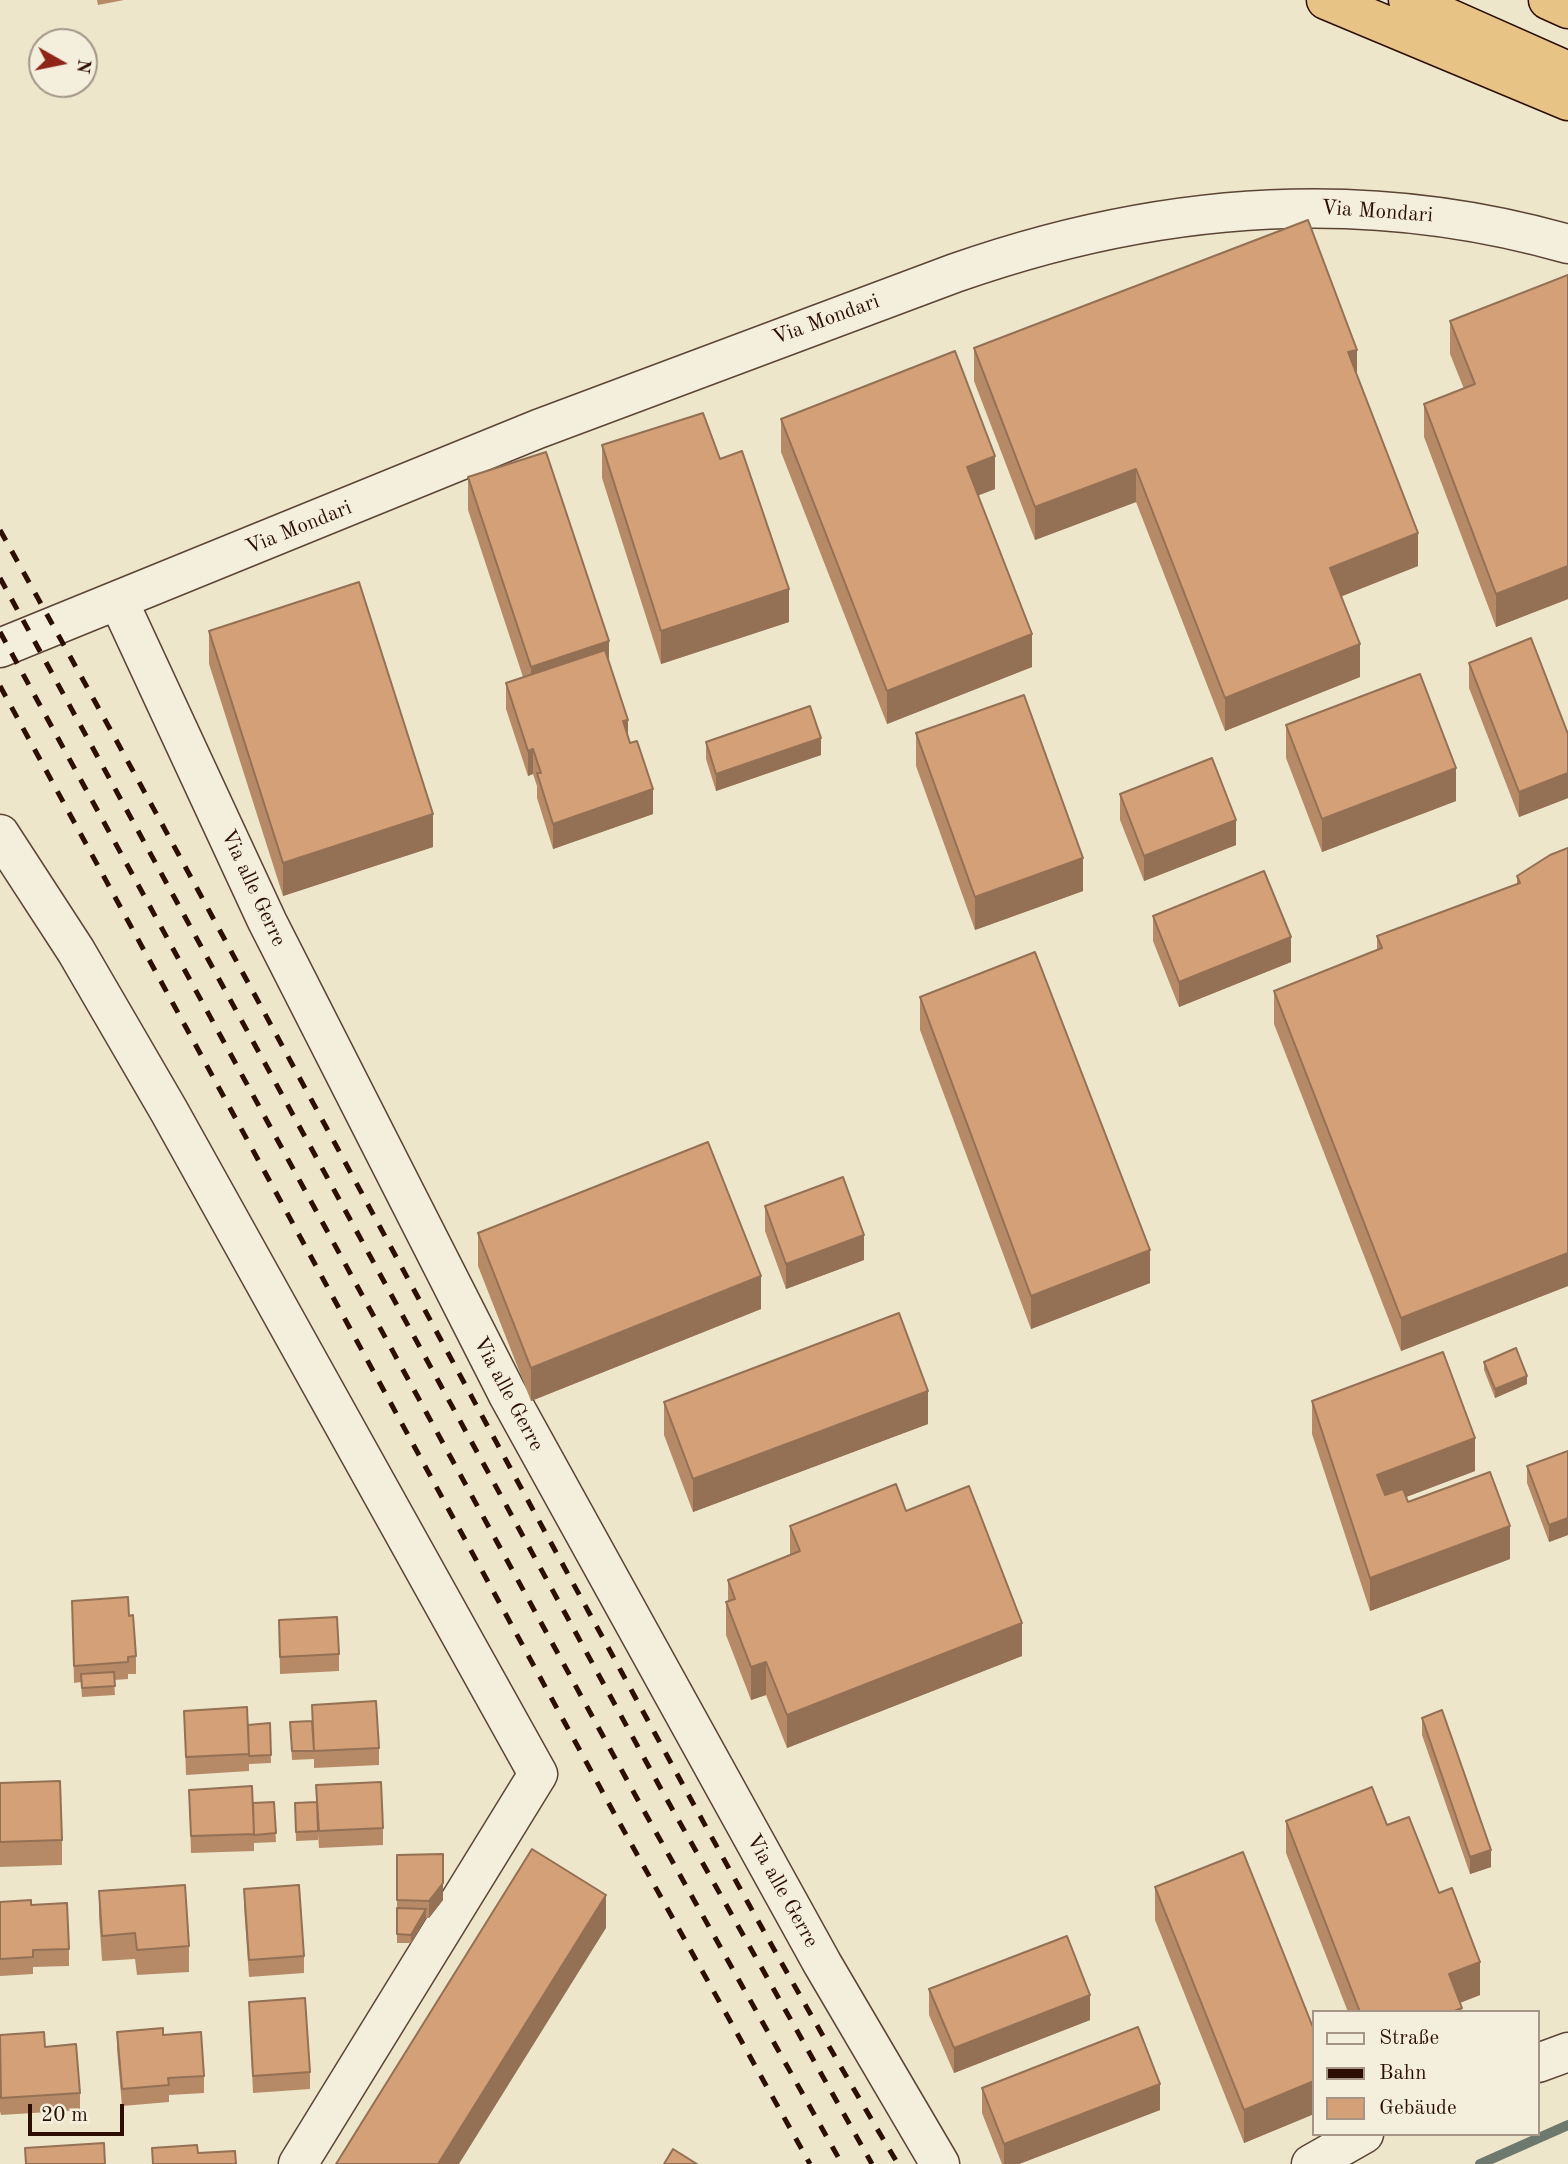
<!DOCTYPE html>
<meta charset="utf-8">
<style>
body{margin:0}
#map{position:relative;width:1568px;height:2164px;overflow:hidden;background:#eee6cb;font-family:"Old Standard TT",serif}
canvas{display:block}
.legend{position:absolute;left:1312px;top:2010px;width:228px;height:126px;box-sizing:border-box;background:#f4efdd;border:2px solid #a49586;margin:0;padding:9px 12px;list-style:none;font-size:21px;color:#2c0e03}
.legend li{display:flex;align-items:center;gap:14px;height:35px}
.legend b{width:35px;border:2px solid #a49586}
.north{position:absolute;left:28px;top:28px;width:70px;height:70px;box-sizing:border-box;background:#f4efdd;border:2px solid #a49586;border-radius:50%;rotate:99deg;font-size:19px;font-weight:700;line-height:28px;text-align:center;color:#2c0e03}
.north::after{content:'';display:block;margin:auto;width:24px;height:32px;background:#8f2418;clip-path:polygon(50% 0,100% 100%,50% 72%,0 100%)}
.scale{position:absolute;left:28px;top:2104px;width:96px;height:32px;box-sizing:border-box;border:4px solid #2c0e03;border-top:0;padding-left:9px;font-size:21px;line-height:24px;white-space:nowrap;color:#2c0e03;-webkit-text-stroke:5px #f4efdd;paint-order:stroke}
</style>
<div id="map">
<canvas width="1568" height="2164"></canvas>
<ul class="legend">
<li><b style="height:9px;background:#f4efdd"></b>Straße</li>
<li><b style="height:9px;background:#2c0e03"></b>Bahn</li>
<li><b style="height:19px;background:#d4a078"></b>Gebäude</li>
</ul>
<div class="north">N</div>
<div class="scale">20 m</div>
</div>
<script>
const g = document.querySelector('canvas').getContext('2d');
g.lineJoin = 'round';
function strokePath(path, color, width, dash) { g.strokeStyle = color; g.lineWidth = width; g.lineCap = dash ? 'butt' : 'round'; g.setLineDash(dash || []); g.stroke(path); }
function fillPath(path, color) { g.fillStyle = color; g.fill(path, 'evenodd'); }
function label(font, color, halo, rows, align = 'center') {
  g.font = font + ' "Old Standard TT",serif'; g.lineWidth = 5; g.setLineDash([]); g.textBaseline = 'middle'; g.strokeStyle = halo; g.fillStyle = color; for (const [text, x, y, turn = 0] of rows) {
    g.save(); g.translate(x, y); g.rotate((+turn || 0) * Math.PI / 180); g.textAlign = isNaN(turn) ? turn : align; if (halo) g.strokeText(text, 0, 0); g.fillText(text, 0, 0); g.restore();
  }
}
strokePath(new Path2D(`
 M 1480,2164 L 1568,2125`), '#6e796d', 10);
const minor = new Path2D(`
 M 119,602 L 267,921 L 507,1393 L 822,1963 L 940,2164
 M 0,648 L 538,429 L 955,273 C 1157,202 1361,185 1568,244
 M 0,834 L 76,951 L 169,1111 L 538,1774 L 298,2164
 M 1538,2063 L 1568,2052
 M 1311,2164 L 1364,2134`);
const highway = new Path2D(`
 M 1326,0 L 1568,101
 M 1408,0 L 1568,71
 M 1548,0 L 1568,9`);
strokePath(minor, '#5c4435', 41);
strokePath(highway, '#2c0e03', 41);
strokePath(minor, '#f4efdd', 38);
strokePath(highway, '#e7c386', 38);
strokePath(new Path2D(`
 M 0,530 C 207,901 405,1277 609,1649 C 703,1822 797,1995 898,2164
 M 0,578 L 661,1789 L 872,2164
 M 0,632 L 639,1802 L 842,2164
 M 0,686 L 614,1813 L 810,2164`), '#2c0e03', 5, [12, 12]);
fillPath(new Path2D(`
 M 97,0 L 124,0 L 98,5 Z
 M 1568,275 L 1568,599 L 1496,627 L 1424,437 L 1424,404 L 1464,389 L 1450,354 L 1450,321 Z
 M 974,348 L 1357,377 L 1418,566 L 1341,596 L 1360,677 L 1225,731 L 1136,502 L 1035,540 L 974,381 Z
 M 781,419 L 995,489 L 978,495 L 1032,667 L 887,724 L 781,452 Z
 M 602,445 L 720,459 L 789,622 L 661,664 L 602,478 Z
 M 468,477 L 609,661 L 628,736 L 653,814 L 553,849 L 537,798 L 537,786 L 533,774 L 528,776 L 506,709 L 506,683 L 523,677 L 468,510 Z
 M 209,631 L 433,847 L 283,896 L 209,664 Z
 M 1469,663 L 1568,734 L 1568,798 L 1519,817 L 1469,688 Z
 M 1286,725 L 1456,801 L 1322,852 L 1286,758 Z
 M 916,733 L 1083,891 L 975,930 L 916,766 Z
 M 706,742 L 821,755 L 716,791 L 706,759 Z
 M 1120,794 L 1236,845 L 1144,881 L 1120,820 Z
 M 1568,848 L 1568,1286 L 1401,1351 L 1274,1024 L 1274,991 L 1377,950 L 1377,936 L 1517,884 L 1517,876 Z
 M 1153,916 L 1291,962 L 1179,1007 L 1153,941 Z
 M 920,997 L 1150,1283 L 1031,1329 L 920,1030 Z
 M 765,1206 L 864,1260 L 786,1289 L 765,1231 Z
 M 478,1233 L 761,1309 L 531,1401 L 478,1266 Z
 M 1484,1362 L 1527,1384 L 1495,1398 L 1484,1370 Z
 M 1312,1401 L 1475,1471 L 1406,1497 L 1408,1502 L 1510,1559 L 1370,1611 L 1312,1434 Z
 M 664,1402 L 928,1424 L 693,1512 L 664,1435 Z
 M 1568,1451 L 1568,1535 L 1549,1542 L 1527,1483 L 1527,1466 Z
 M 906,1511 L 1022,1656 L 787,1748 L 766,1695 L 751,1700 L 726,1635 L 726,1602 L 728,1601 L 728,1580 L 790,1555 L 790,1526 Z
 M 72,1601 L 129,1616 L 136,1656 L 136,1674 L 128,1674 L 128,1679 L 114,1680 L 115,1695 L 82,1697 L 81,1682 L 74,1683 Z
 M 279,1620 L 339,1654 L 339,1671 L 280,1674 Z
 M 312,1705 L 379,1748 L 379,1765 L 314,1768 L 314,1759 L 292,1760 L 290,1722 L 312,1721 Z
 M 184,1711 L 248,1725 L 270,1723 L 271,1763 L 249,1764 L 249,1771 L 186,1775 Z
 M 1422,1718 L 1491,1867 L 1470,1874 L 1422,1735 Z
 M 0,1783 L 62,1840 L 62,1865 L 0,1867 Z
 M 316,1785 L 383,1828 L 383,1845 L 319,1848 L 318,1834 L 318,1840 L 296,1841 L 295,1803 L 316,1802 Z
 M 189,1790 L 253,1803 L 274,1802 L 276,1842 L 254,1843 L 254,1842 L 254,1851 L 191,1853 Z
 M 1286,1821 L 1387,1825 L 1480,1995 L 1460,2003 L 1462,2012 L 1348,2012 L 1286,1853 Z
 M 397,1855 L 443,1900 L 429,1918 L 426,1918 L 411,1943 L 397,1943 Z
 M 1155,1887 L 1314,2030 L 1314,2114 L 1244,2143 L 1155,1920 Z
 M 244,1889 L 304,1956 L 304,1973 L 249,1977 L 244,1906 Z
 M 99,1891 L 189,1946 L 189,1972 L 137,1975 L 135,1959 L 102,1961 L 99,1916 Z
 M 0,1902 L 31,1905 L 69,1949 L 69,1966 L 33,1967 L 33,1974 L 0,1976 Z
 M 929,1989 L 1090,2020 L 954,2073 L 929,2015 Z
 M 249,2002 L 310,2072 L 310,2089 L 253,2093 Z
 M 117,2032 L 163,2035 L 204,2076 L 204,2093 L 169,2095 L 169,2102 L 122,2106 L 117,2049 Z
 M 0,2035 L 45,2047 L 80,2093 L 80,2110 L 1,2115 L 0,2111 Z
 M 982,2088 L 1160,2110 L 1019,2164 L 1002,2164 L 982,2113 Z`), '#b68a67');
fillPath(new Path2D(`
 M 1357,350 L 1357,383 L 1348,352 Z
 M 995,456 L 995,489 L 967,500 L 967,467 Z
 M 1136,469 L 1136,502 L 1035,540 L 1035,507 Z
 M 1418,533 L 1418,566 L 1330,601 L 1330,568 Z
 M 1568,566 L 1568,599 L 1496,627 L 1496,594 Z
 M 789,589 L 789,622 L 661,664 L 661,631 Z
 M 1032,634 L 1032,667 L 887,724 L 887,691 Z
 M 609,641 L 609,674 L 531,700 L 531,667 Z
 M 1360,644 L 1360,677 L 1225,731 L 1225,698 Z
 M 628,720 L 628,745 L 623,721 Z
 M 821,738 L 821,755 L 716,791 L 716,774 Z
 M 533,749 L 533,774 L 528,776 L 528,751 Z
 M 1456,768 L 1456,801 L 1322,852 L 1322,819 Z
 M 1568,773 L 1568,798 L 1519,817 L 1519,792 Z
 M 653,789 L 653,814 L 553,849 L 553,824 Z
 M 433,814 L 433,847 L 283,896 L 283,863 Z
 M 1236,820 L 1236,845 L 1144,881 L 1144,856 Z
 M 1083,858 L 1083,891 L 975,930 L 975,897 Z
 M 1291,937 L 1291,962 L 1179,1007 L 1179,982 Z
 M 864,1235 L 864,1260 L 786,1289 L 786,1264 Z
 M 1150,1250 L 1150,1283 L 1031,1329 L 1031,1296 Z
 M 1568,1253 L 1568,1286 L 1401,1351 L 1401,1318 Z
 M 761,1276 L 761,1309 L 531,1401 L 531,1368 Z
 M 1527,1376 L 1527,1384 L 1495,1398 L 1495,1389 Z
 M 928,1391 L 928,1424 L 693,1512 L 693,1479 Z
 M 1475,1438 L 1475,1471 L 1377,1508 L 1377,1475 Z
 M 1568,1518 L 1568,1535 L 1549,1542 L 1549,1525 Z
 M 1510,1526 L 1510,1559 L 1370,1611 L 1370,1578 Z
 M 1022,1623 L 1022,1656 L 787,1748 L 787,1715 Z
 M 766,1662 L 766,1695 L 751,1700 L 751,1667 Z
 M 1491,1850 L 1491,1867 L 1470,1874 L 1470,1857 Z
 M 443,1883 L 443,1900 L 429,1918 L 429,1901 Z
 M 606,1895 L 606,1928 L 459,2164 L 438,2164 Z
 M 426,1909 L 426,1917 L 411,1943 L 411,1935 Z
 M 1480,1962 L 1480,1995 L 1449,2007 L 1449,1974 Z
 M 1090,1995 L 1090,2020 L 954,2073 L 954,2048 Z
 M 1314,2081 L 1314,2114 L 1244,2143 L 1244,2110 Z
 M 1160,2084 L 1160,2110 L 1019,2164 L 1004,2164 L 1004,2144 Z`), '#947054');
const building = new Path2D(`
 M 1308,220 L 1357,350 L 1348,352 L 1418,533 L 1330,568 L 1360,644 L 1225,698 L 1136,469 L 1035,507 L 974,348 Z
 M 1568,275 L 1568,566 L 1496,594 L 1424,404 L 1475,384 L 1450,321 Z
 M 955,351 L 995,456 L 967,467 L 1032,634 L 887,691 L 781,419 Z
 M 703,413 L 720,459 L 742,451 L 789,589 L 661,631 L 602,445 Z
 M 546,452 L 609,641 L 531,667 L 468,477 Z
 M 359,582 L 433,814 L 283,863 L 209,631 Z
 M 1531,638 L 1568,734 L 1568,773 L 1519,792 L 1469,663 Z
 M 605,650 L 628,720 L 623,721 L 630,743 L 637,741 L 653,789 L 553,824 L 537,773 L 541,773 L 533,749 L 528,751 L 506,683 Z
 M 1420,674 L 1456,768 L 1322,819 L 1286,725 Z
 M 1024,695 L 1083,858 L 975,897 L 916,733 Z
 M 810,706 L 821,738 L 716,774 L 706,742 Z
 M 1212,758 L 1236,820 L 1144,856 L 1120,794 Z
 M 1568,848 L 1568,1253 L 1401,1318 L 1274,991 L 1382,948 L 1377,936 L 1520,883 L 1517,876 L 1550,855 Z
 M 1264,871 L 1291,937 L 1179,982 L 1153,916 Z
 M 1035,952 L 1150,1250 L 1031,1296 L 920,997 Z
 M 708,1142 L 761,1276 L 531,1368 L 478,1233 Z
 M 843,1177 L 864,1235 L 786,1264 L 765,1206 Z
 M 899,1313 L 928,1391 L 693,1479 L 664,1402 Z
 M 1516,1348 L 1527,1376 L 1495,1389 L 1484,1362 Z
 M 1443,1352 L 1475,1438 L 1377,1475 L 1385,1495 L 1403,1489 L 1408,1502 L 1490,1472 L 1510,1526 L 1370,1578 L 1312,1401 Z
 M 1568,1451 L 1568,1518 L 1549,1525 L 1527,1466 Z
 M 896,1484 L 906,1511 L 969,1486 L 1022,1623 L 787,1715 L 766,1662 L 751,1667 L 726,1602 L 735,1599 L 728,1580 L 800,1551 L 790,1526 Z
 M 128,1597 L 129,1616 L 133,1615 L 136,1656 L 128,1657 L 128,1662 L 74,1666 L 72,1601 Z
 M 337,1617 L 339,1654 L 280,1657 L 279,1620 Z
 M 114,1672 L 115,1686 L 82,1688 L 81,1674 Z
 M 376,1701 L 379,1748 L 314,1751 L 312,1705 Z
 M 247,1707 L 249,1754 L 186,1757 L 184,1711 Z
 M 1442,1710 L 1491,1850 L 1470,1857 L 1422,1718 Z
 M 312,1721 L 314,1751 L 292,1751 L 290,1722 Z
 M 270,1723 L 271,1755 L 249,1756 L 248,1725 Z
 M 60,1781 L 62,1840 L 0,1842 L 0,1783 Z
 M 381,1782 L 383,1828 L 319,1831 L 316,1785 Z
 M 252,1786 L 254,1834 L 191,1836 L 189,1790 Z
 M 1372,1787 L 1387,1825 L 1409,1817 L 1439,1893 L 1452,1888 L 1480,1962 L 1449,1974 L 1462,2008 L 1452,2012 L 1360,2012 L 1286,1821 Z
 M 274,1802 L 276,1833 L 254,1835 L 253,1803 Z
 M 317,1802 L 318,1831 L 296,1832 L 295,1803 Z
 M 532,1849 L 606,1895 L 438,2164 L 336,2164 Z
 M 1243,1852 L 1314,2030 L 1314,2081 L 1244,2110 L 1155,1887 Z
 M 443,1854 L 443,1883 L 429,1901 L 397,1900 L 397,1855 Z
 M 185,1885 L 189,1946 L 137,1950 L 135,1933 L 102,1936 L 99,1891 Z
 M 299,1885 L 304,1956 L 249,1960 L 244,1889 Z
 M 31,1900 L 31,1905 L 67,1903 L 69,1949 L 33,1950 L 33,1957 L 0,1959 L 0,1902 Z
 M 397,1908 L 426,1909 L 411,1935 L 397,1934 Z
 M 1067,1936 L 1090,1995 L 954,2048 L 929,1989 Z
 M 305,1998 L 310,2072 L 253,2076 L 249,2002 Z
 M 1138,2027 L 1160,2084 L 1004,2144 L 982,2088 Z
 M 163,2028 L 163,2035 L 201,2032 L 204,2076 L 168,2078 L 169,2085 L 122,2089 L 117,2032 Z
 M 44,2032 L 45,2047 L 76,2044 L 80,2093 L 1,2098 L 0,2035 Z
 M 104,2143 L 105,2164 L 26,2164 L 25,2148 Z
 M 197,2145 L 198,2153 L 235,2151 L 236,2164 L 153,2164 L 152,2148 Z
 M 673,2149 L 697,2164 L 664,2164 Z`);
fillPath(building, '#d4a078');
strokePath(building, '#947054', 2);
label('21px', '#2c0e03', '#f4efdd', [
 ["Via Mondari",1377,212,4],
 ["Via Mondari",826,320,-20],
 ["Via Mondari",299,528,-22],
 ["Via alle Gerre",253,888,65],
 ["Via alle Gerre",508,1394,62],
 ["Via alle Gerre",782,1891,61]
]);
</script>
